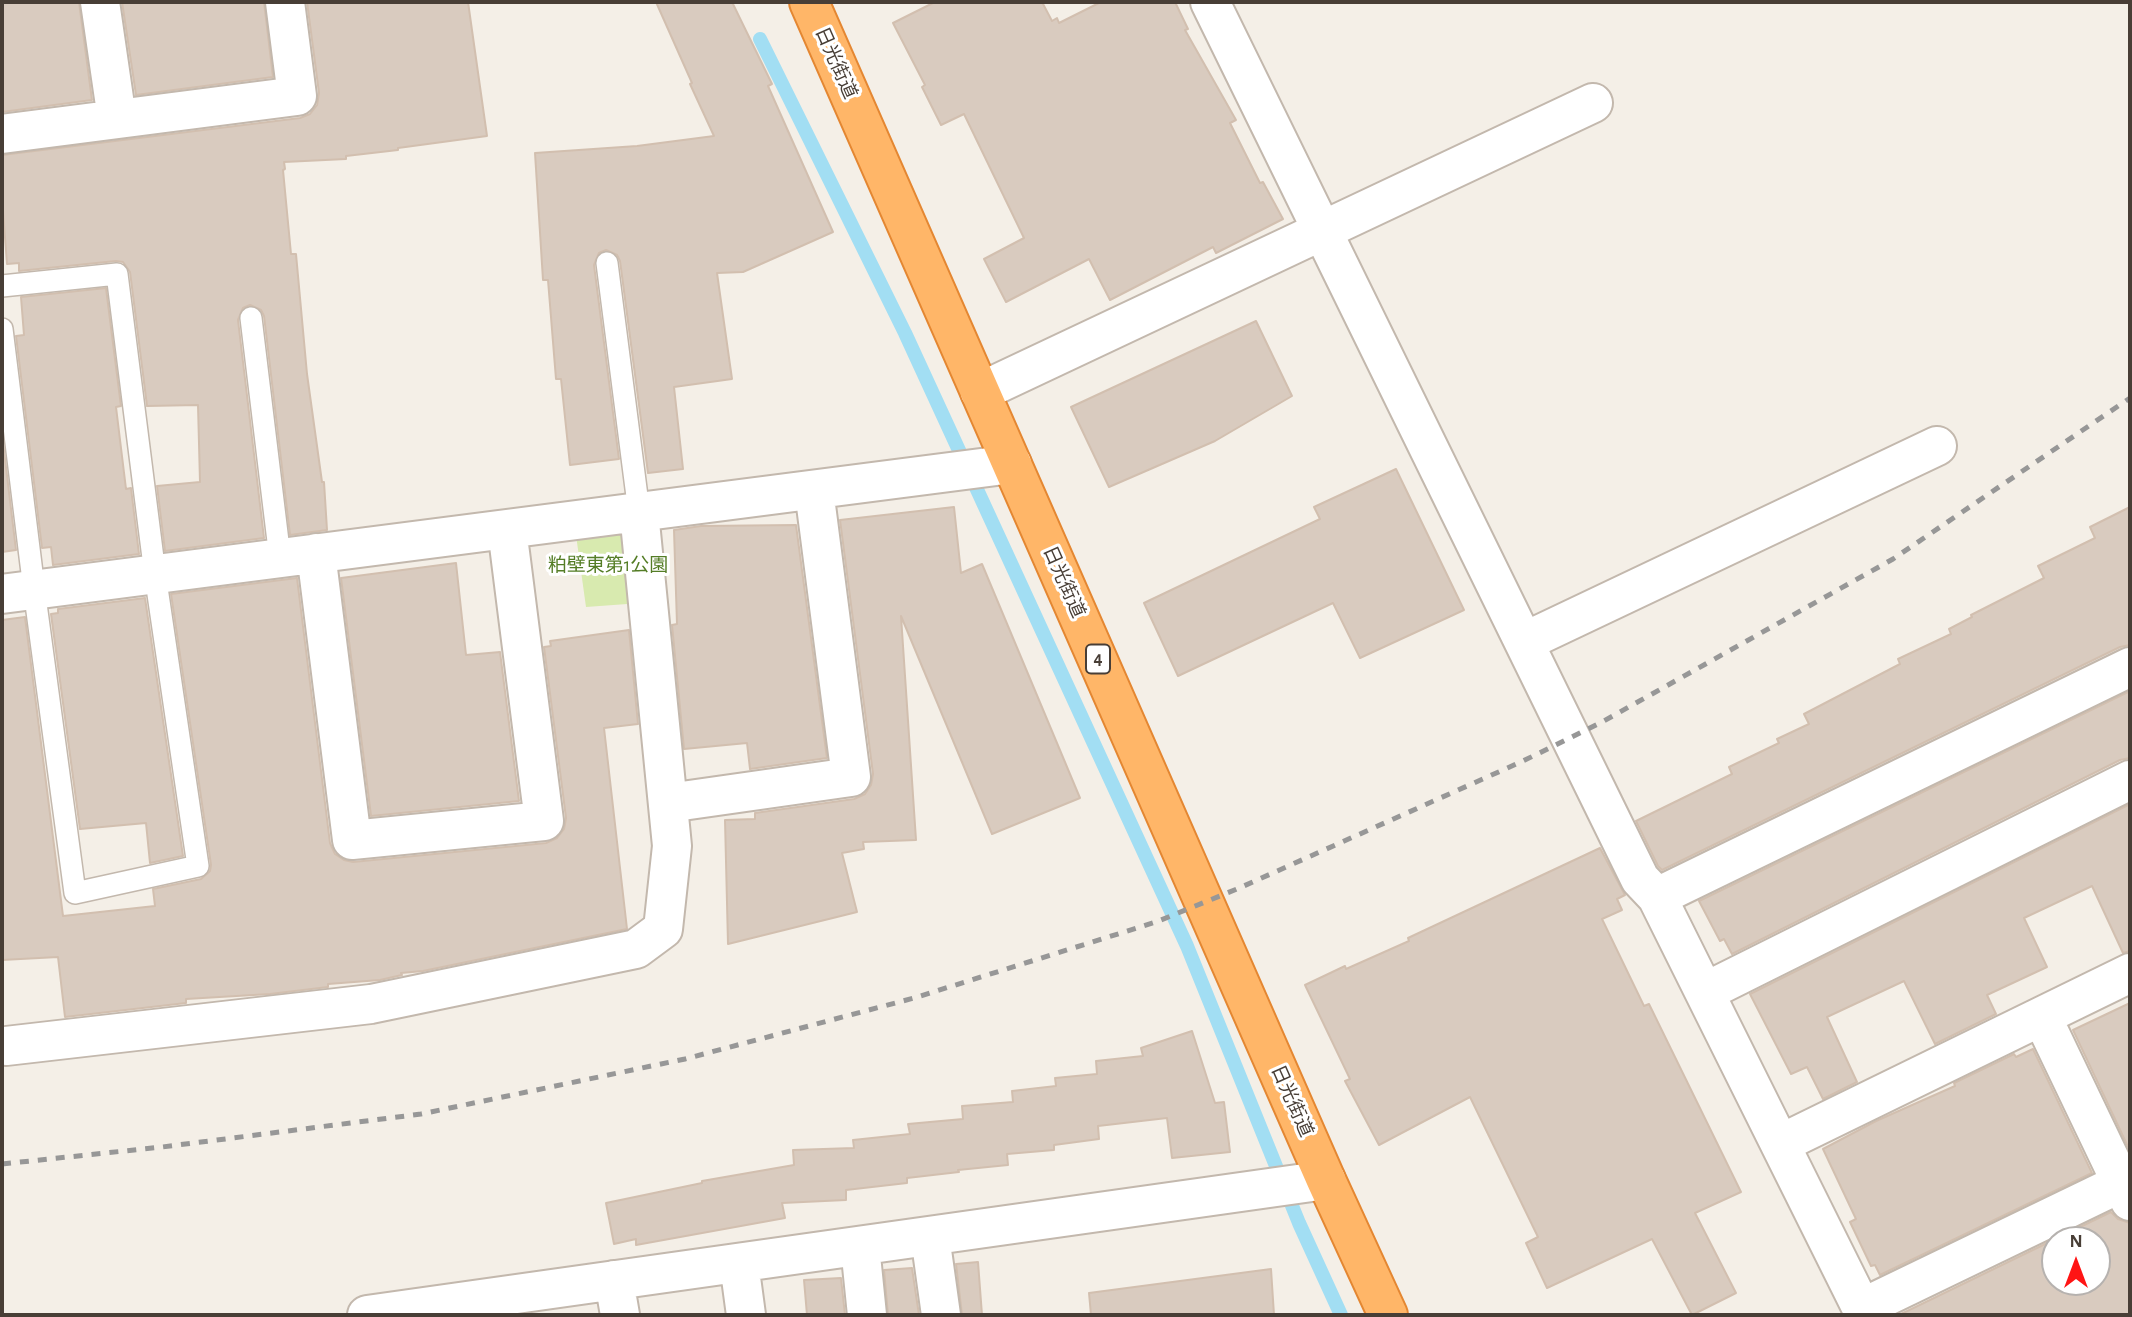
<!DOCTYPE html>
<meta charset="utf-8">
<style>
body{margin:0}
#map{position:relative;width:2132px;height:1317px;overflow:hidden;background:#f4efe7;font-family:"Alegreya Sans",sans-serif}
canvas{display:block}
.frame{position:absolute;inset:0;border:4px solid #483e36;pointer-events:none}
.north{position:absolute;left:2041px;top:1226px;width:70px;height:70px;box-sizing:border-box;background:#fff;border:2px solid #b6b2af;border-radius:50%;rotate:0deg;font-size:19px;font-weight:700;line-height:28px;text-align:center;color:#483e36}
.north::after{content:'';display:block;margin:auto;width:24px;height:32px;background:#ff1414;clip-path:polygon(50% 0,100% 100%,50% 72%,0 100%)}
</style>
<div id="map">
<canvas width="2132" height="1317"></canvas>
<div class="frame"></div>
<div class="north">N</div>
</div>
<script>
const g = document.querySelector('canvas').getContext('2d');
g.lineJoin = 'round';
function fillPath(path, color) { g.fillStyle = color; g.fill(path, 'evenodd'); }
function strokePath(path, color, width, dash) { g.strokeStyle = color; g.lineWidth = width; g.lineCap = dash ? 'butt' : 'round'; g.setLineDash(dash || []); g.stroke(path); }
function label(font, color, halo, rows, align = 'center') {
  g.font = font + ' "Alegreya Sans","Noto Sans JP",sans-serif'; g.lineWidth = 6; g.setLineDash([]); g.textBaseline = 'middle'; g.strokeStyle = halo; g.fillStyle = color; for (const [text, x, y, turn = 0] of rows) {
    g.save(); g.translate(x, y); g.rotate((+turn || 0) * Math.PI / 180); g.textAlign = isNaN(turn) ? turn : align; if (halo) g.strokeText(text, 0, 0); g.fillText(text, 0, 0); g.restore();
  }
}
fillPath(new Path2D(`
 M 631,520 L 641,603 L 586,607 L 575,528 Z`), '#d8eaaf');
strokePath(new Path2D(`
 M 760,39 L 905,333 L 1187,946 L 1299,1223 L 1341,1315`), '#a2def3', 14);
const building = new Path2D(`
 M 2,2 L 79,2 L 92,100 L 2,112 Z
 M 122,2 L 264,2 L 273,77 L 136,95 Z
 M 307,2 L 468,2 L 487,136 L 398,148 L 398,150 L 346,156 L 346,159 L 284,162 L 285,169 L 283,170 L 291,254 L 296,254 L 307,374 L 322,482 L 324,482 L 327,530 L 290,535 L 264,316 L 261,310 L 250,305 L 243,308 L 238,320 L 264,538 L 165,551 L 157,486 L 200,482 L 198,405 L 147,406 L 130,272 L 123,262 L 116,261 L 19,271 L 19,263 L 7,264 L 2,198 L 2,155 L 300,118 L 310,114 L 317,105 L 319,93 Z
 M 656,2 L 732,2 L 772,84 L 768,86 L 833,232 L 743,272 L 717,273 L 732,379 L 674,387 L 683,469 L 648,473 L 620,261 L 617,255 L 606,250 L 599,253 L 594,265 L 619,459 L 570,465 L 561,379 L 556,379 L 548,280 L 543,280 L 535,153 L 637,146 L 714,136 L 690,84 L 692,83 Z
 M 935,2 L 1042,2 L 1052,21 L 1057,18 L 1059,23 L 1101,2 L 1175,2 L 1188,29 L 1185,30 L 1236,120 L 1230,123 L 1260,183 L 1263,182 L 1283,219 L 1216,253 L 1213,247 L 1110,300 L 1089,259 L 1006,302 L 984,259 L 1024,238 L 964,114 L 941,125 L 922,87 L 925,85 L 893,23 Z
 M 106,288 L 121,406 L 116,407 L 126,489 L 131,488 L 139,554 L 53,565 L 51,547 L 42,548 L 16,336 L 24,335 L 21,297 Z
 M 1256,321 L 1292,396 L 1215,441 L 1109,487 L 1071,407 Z
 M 2,434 L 16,550 L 2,552 Z
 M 1396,469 L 1464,610 L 1360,658 L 1333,603 L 1178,676 L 1144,603 L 1320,519 L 1314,507 Z
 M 954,507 L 961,573 L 982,564 L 1080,798 L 992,834 L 901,616 L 916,840 L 863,842 L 864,849 L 842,853 L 857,912 L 728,944 L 725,820 L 755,819 L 755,813 L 854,799 L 865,794 L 871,785 L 873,774 L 840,520 Z
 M 2130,507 L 2130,645 L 2120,647 L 1662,870 L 1658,866 L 1636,821 L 1732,774 L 1729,767 L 1779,743 L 1777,739 L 1809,724 L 1804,714 L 1900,664 L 1898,659 L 1951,634 L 1949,629 L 1972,617 L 1971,615 L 2044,578 L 2038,566 L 2095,538 L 2090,527 Z
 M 796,525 L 827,758 L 750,769 L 747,743 L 684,749 L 672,625 L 677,624 L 674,530 L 701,526 Z
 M 456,563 L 466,655 L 500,652 L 519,801 L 371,816 L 341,578 Z
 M 297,578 L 330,843 L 335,854 L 344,860 L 353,862 L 546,843 L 557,838 L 564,829 L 566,818 L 544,647 L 551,646 L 550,641 L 629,630 L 638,724 L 604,728 L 627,929 L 423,971 L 401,973 L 402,975 L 380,980 L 328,984 L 328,987 L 270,994 L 186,999 L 186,1003 L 65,1017 L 58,957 L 2,960 L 2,620 L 25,617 L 63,916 L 155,906 L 153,889 L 201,879 L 210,871 L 211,865 L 171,594 Z
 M 145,598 L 183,856 L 150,863 L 146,823 L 80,829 L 51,614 L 58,613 L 58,609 Z
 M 2130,691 L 2130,758 L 2120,760 L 1732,954 L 1724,939 L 1720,941 L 1699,901 Z
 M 2130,804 L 2130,951 L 2123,953 L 2092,886 L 2024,918 L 2047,967 L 1987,995 L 1996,1014 L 1935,1044 L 1904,981 L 1827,1017 L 1857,1082 L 1823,1099 L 1807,1067 L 1791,1074 L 1750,994 Z
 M 1600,848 L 1625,895 L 1617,899 L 1622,910 L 1602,919 L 1644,1006 L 1649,1004 L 1741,1192 L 1695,1213 L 1736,1293 L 1692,1315 L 1652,1239 L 1547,1288 L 1526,1243 L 1538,1237 L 1470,1097 L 1379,1145 L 1345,1081 L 1350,1079 L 1305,985 L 1345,966 L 1346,969 L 1409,941 L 1408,938 Z
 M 2130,1003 L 2130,1151 L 2073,1030 Z
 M 1192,1031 L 1215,1103 L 1224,1102 L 1230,1152 L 1172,1158 L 1167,1118 L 1098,1126 L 1099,1139 L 1054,1145 L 1054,1150 L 1007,1154 L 1008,1165 L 958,1170 L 959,1172 L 907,1178 L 907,1183 L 846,1190 L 846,1200 L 782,1203 L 785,1218 L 636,1245 L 636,1239 L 614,1244 L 606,1203 L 702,1183 L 702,1181 L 794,1165 L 793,1150 L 854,1148 L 853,1140 L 910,1134 L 908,1124 L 963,1119 L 962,1106 L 1013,1102 L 1012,1091 L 1056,1086 L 1055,1078 L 1097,1074 L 1096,1061 L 1143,1056 L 1141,1048 Z
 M 2033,1049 L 2092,1173 L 1880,1275 L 1875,1265 L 1871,1266 L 1850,1222 L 1856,1219 L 1823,1149 L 1876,1121 L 1955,1086 L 1954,1083 L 2014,1054 L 2016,1057 Z
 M 2111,1212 L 2118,1219 L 2130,1223 L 2130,1315 L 1899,1315 ZM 2055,1240 L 2097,1240 L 2097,1282 L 2055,1282 Z
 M 978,1262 L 982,1315 L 962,1315 L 956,1264 Z
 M 912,1268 L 919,1315 L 888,1315 L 884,1270 Z
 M 1271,1269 L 1274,1315 L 1091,1315 L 1089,1293 Z
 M 841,1278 L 845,1315 L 807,1315 L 804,1280 Z`);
fillPath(building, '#d9cbbf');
strokePath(building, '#d2bfaf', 2);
const lane = new Path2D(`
 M 607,263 L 639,512
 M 2,286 L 117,274 L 155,574 L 198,866 L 75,893 L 34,589 L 2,329
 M 251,318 L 280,558`);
const street = new Path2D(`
 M 100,2 L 117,119
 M 1210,2 L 1640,879 L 1657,897 L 1865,1315
 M 2,134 L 297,96 L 285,2
 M 980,392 L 1593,103
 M 316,553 L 352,840 L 544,821 L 507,529
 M 2,594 L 1012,464
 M 1524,642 L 1937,446
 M 668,803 L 851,777 L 814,490
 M 1657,897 L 2130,667
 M 1705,992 L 2130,780
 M 2042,1017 L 2130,1201
 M 6,1046 L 371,1004 L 636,949 L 663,929 L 672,846 L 639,512
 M 1780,1144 L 2130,973
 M 930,1236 L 941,1315
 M 860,1246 L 867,1315
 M 739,1263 L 746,1315
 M 614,1280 L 620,1315
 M 1862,1308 L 2121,1183
 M 367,1315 L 1326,1180`);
const highway = new Path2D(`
 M 809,2 L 1326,1180 L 1388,1315`);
strokePath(lane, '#c3b8ad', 24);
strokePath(street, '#c3b8ad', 42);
strokePath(highway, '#e48732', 42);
strokePath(lane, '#fff', 21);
strokePath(street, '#fff', 38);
strokePath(highway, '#ffb668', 38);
strokePath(new Path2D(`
 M 2,1164 L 162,1147 L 421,1114 L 685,1059 L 914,998 L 1156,922 L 1237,889 L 1523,761 L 1602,722 L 1893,559 L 2130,398`), '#979797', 5, [9, 9]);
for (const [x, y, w] of [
 [1098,659,24]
]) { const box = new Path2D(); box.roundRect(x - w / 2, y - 14.5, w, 29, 5); g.fillStyle = '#fff'; g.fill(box); strokePath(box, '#483e36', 2); }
label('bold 18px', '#483e36', null, [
 ["4",1098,659]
]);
label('19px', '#483e36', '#fff', [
 ["日光街道",836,63,66],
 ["日光街道",1064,582,66],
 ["日光街道",1292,1101,66]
]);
label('19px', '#547d26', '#fff', [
 ["粕壁東第1公園",608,565]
]);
</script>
